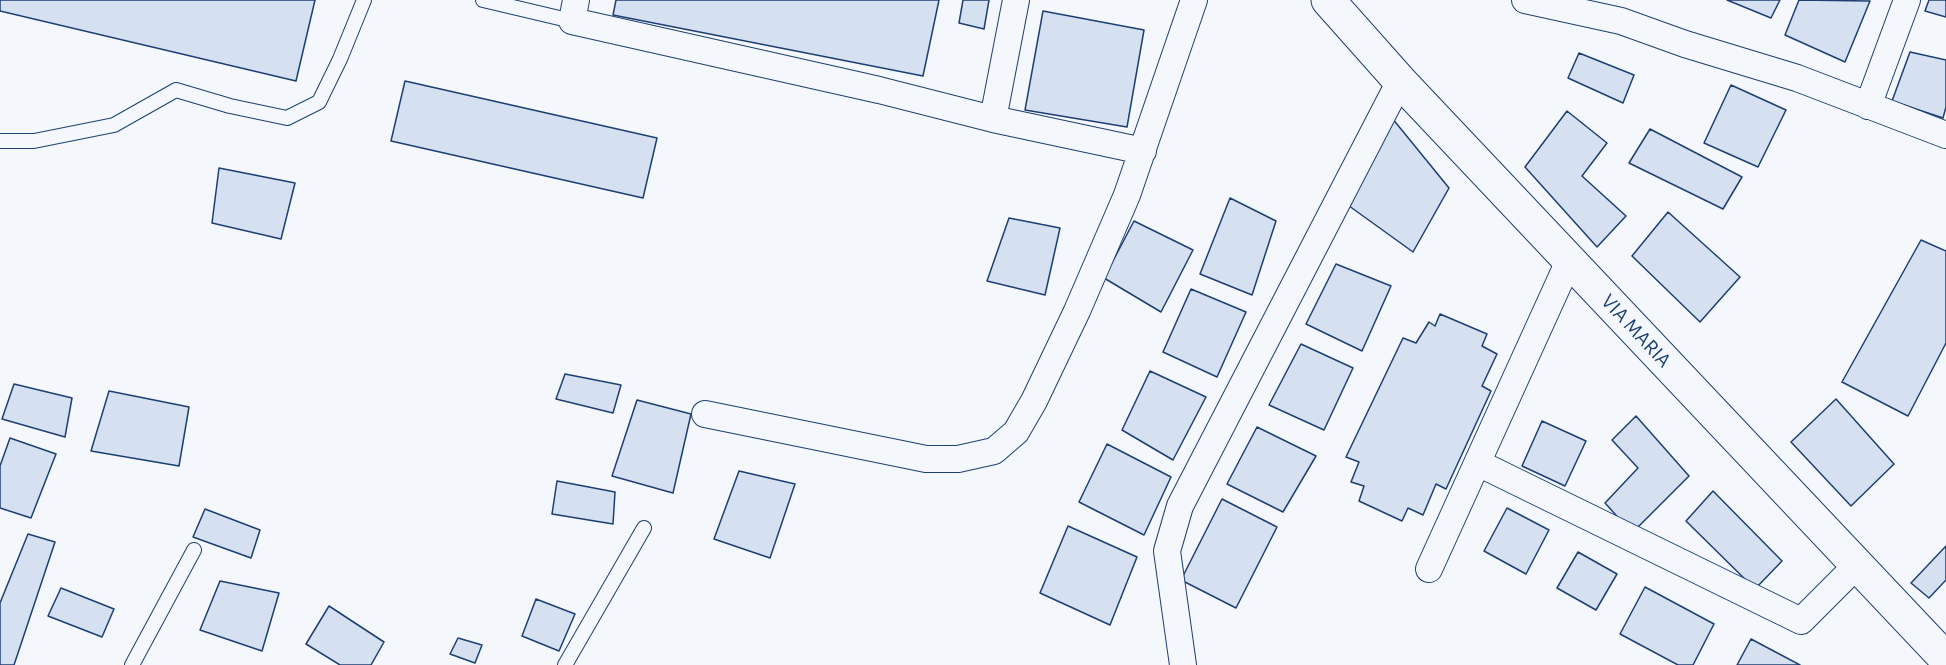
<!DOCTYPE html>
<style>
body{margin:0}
canvas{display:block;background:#f4f7fb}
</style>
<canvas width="1946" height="665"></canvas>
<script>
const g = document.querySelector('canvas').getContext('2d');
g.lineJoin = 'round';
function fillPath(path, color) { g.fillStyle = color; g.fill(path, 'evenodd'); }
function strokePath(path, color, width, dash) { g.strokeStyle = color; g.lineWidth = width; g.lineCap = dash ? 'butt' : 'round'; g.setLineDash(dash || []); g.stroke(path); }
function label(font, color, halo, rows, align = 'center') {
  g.font = font + ' "Alegreya Sans",sans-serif'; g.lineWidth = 4.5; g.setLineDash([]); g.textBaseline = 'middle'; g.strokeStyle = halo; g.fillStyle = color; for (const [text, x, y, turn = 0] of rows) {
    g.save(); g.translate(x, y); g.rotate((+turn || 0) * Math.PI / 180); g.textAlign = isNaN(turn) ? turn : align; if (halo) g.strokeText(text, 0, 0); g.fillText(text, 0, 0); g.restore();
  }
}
const building = new Path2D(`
 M 0,0 L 315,0 L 296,81 L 0,11 Z
 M 616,0 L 939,0 L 923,76 L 613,15 Z
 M 963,0 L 989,0 L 984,29 L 959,23 Z
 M 1727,0 L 1780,0 L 1771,18 Z
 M 1799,0 L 1870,1 L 1845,62 L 1785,35 Z
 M 1929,0 L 1946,0 L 1946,17 L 1925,11 Z
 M 1043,11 L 1144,30 L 1127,127 L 1025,110 Z
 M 1910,52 L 1946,60 L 1946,107 L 1943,118 L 1892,101 Z
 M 1579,53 L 1634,75 L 1623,103 L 1568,78 Z
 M 405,81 L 657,138 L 643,198 L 391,141 Z
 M 1731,85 L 1786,110 L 1758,167 L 1704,143 Z
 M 1567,111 L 1607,143 L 1582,176 L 1626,216 L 1597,247 L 1525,167 Z
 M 1392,118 L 1449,188 L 1413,252 L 1345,203 Z
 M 1650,129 L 1742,177 L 1723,209 L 1629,163 Z
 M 219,168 L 295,183 L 281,239 L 212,223 Z
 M 1230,198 L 1276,221 L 1252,295 L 1200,274 Z
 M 1668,212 L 1740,277 L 1700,322 L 1632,256 Z
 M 1009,218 L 1060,228 L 1045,295 L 987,281 Z
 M 1134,221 L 1193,250 L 1161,312 L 1104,278 Z
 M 1921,240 L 1946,251 L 1946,343 L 1908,416 L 1842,382 Z
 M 1336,264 L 1391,286 L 1362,351 L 1306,324 Z
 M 1191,289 L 1246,312 L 1217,377 L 1163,352 Z
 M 1440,314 L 1487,334 L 1482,346 L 1497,354 L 1482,386 L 1491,391 L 1446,489 L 1436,484 L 1423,515 L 1408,508 L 1402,521 L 1359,501 L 1364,486 L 1351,482 L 1359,462 L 1346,457 L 1403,338 L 1416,343 L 1429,322 L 1435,326 Z
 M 1301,344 L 1353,368 L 1324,430 L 1269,405 Z
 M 1150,371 L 1206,397 L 1173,460 L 1122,430 Z
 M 565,374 L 621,385 L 613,413 L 556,399 Z
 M 14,384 L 72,398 L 65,437 L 2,419 Z
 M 109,391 L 189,407 L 179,466 L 91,451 Z
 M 1836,399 L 1894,464 L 1851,506 L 1791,442 Z
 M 637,400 L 691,414 L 673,493 L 612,476 Z
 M 1636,416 L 1689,476 L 1632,533 L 1605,503 L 1638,468 L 1612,440 Z
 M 1542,421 L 1586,441 L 1565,486 L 1522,466 Z
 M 1257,427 L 1316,456 L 1283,512 L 1227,484 Z
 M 10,438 L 56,454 L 31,518 L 0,508 L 0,466 Z
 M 1107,444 L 1171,477 L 1144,535 L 1079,502 Z
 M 739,471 L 795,484 L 770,558 L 714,539 Z
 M 557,481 L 615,492 L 613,524 L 552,514 Z
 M 1713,491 L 1782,561 L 1755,589 L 1686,521 Z
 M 1222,499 L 1277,527 L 1236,608 L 1181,580 Z
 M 1507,508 L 1549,530 L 1526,574 L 1484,551 Z
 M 205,509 L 260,530 L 251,558 L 193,537 Z
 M 1068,526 L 1137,557 L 1110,625 L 1040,593 Z
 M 28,534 L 55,542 L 14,665 L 0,665 L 0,603 Z
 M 1946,546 L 1946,580 L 1929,598 L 1911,583 Z
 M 1578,552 L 1617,574 L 1596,610 L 1557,588 Z
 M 220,581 L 279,593 L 262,651 L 200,630 Z
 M 1645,587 L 1714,624 L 1693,665 L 1678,665 L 1620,634 Z
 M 61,588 L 114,609 L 102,637 L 48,616 Z
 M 536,599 L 575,614 L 559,651 L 522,636 Z
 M 329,606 L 384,642 L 371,665 L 340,665 L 306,644 Z
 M 458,638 L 482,645 L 475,663 L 450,654 Z
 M 1751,639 L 1800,665 L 1737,665 Z`);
fillPath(building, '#d5e0f0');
strokePath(building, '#1d3f73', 1.5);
const lane = new Path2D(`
 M 483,0 L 572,21
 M 0,141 L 34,141 L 114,125 L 176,90 L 230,106 L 287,118 L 319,102 L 340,59 L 364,0
 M 132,665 L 194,550
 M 565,665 L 644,528`);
const street = new Path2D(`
 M 576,0 L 572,21 L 879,90 L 993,119 L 1143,151
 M 1525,0 L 1621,21 L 1685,44 L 1797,78 L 1946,135
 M 1868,106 L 1907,0
 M 993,119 L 1016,0
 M 705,414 L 926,459 L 958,459 L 994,451 L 1016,432 L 1034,401 L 1077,311 L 1127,195 L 1194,0
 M 1478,463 L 1801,621 L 1857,565
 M 1429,569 L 1569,261
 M 1183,665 L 1167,551 L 1180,506 L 1400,81`);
const secondary = new Path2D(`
 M 1328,0 L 1400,81 L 1946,659`);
strokePath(lane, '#1d3f73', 16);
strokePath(street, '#1d3f73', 28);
strokePath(secondary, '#1d3f73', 35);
strokePath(lane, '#f4f7fb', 14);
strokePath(street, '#f4f7fb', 26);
strokePath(secondary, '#f4f7fb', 33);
label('21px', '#1d3f73', '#f4f7fb', [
 ["VIA MARIA",1636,331,47]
]);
</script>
